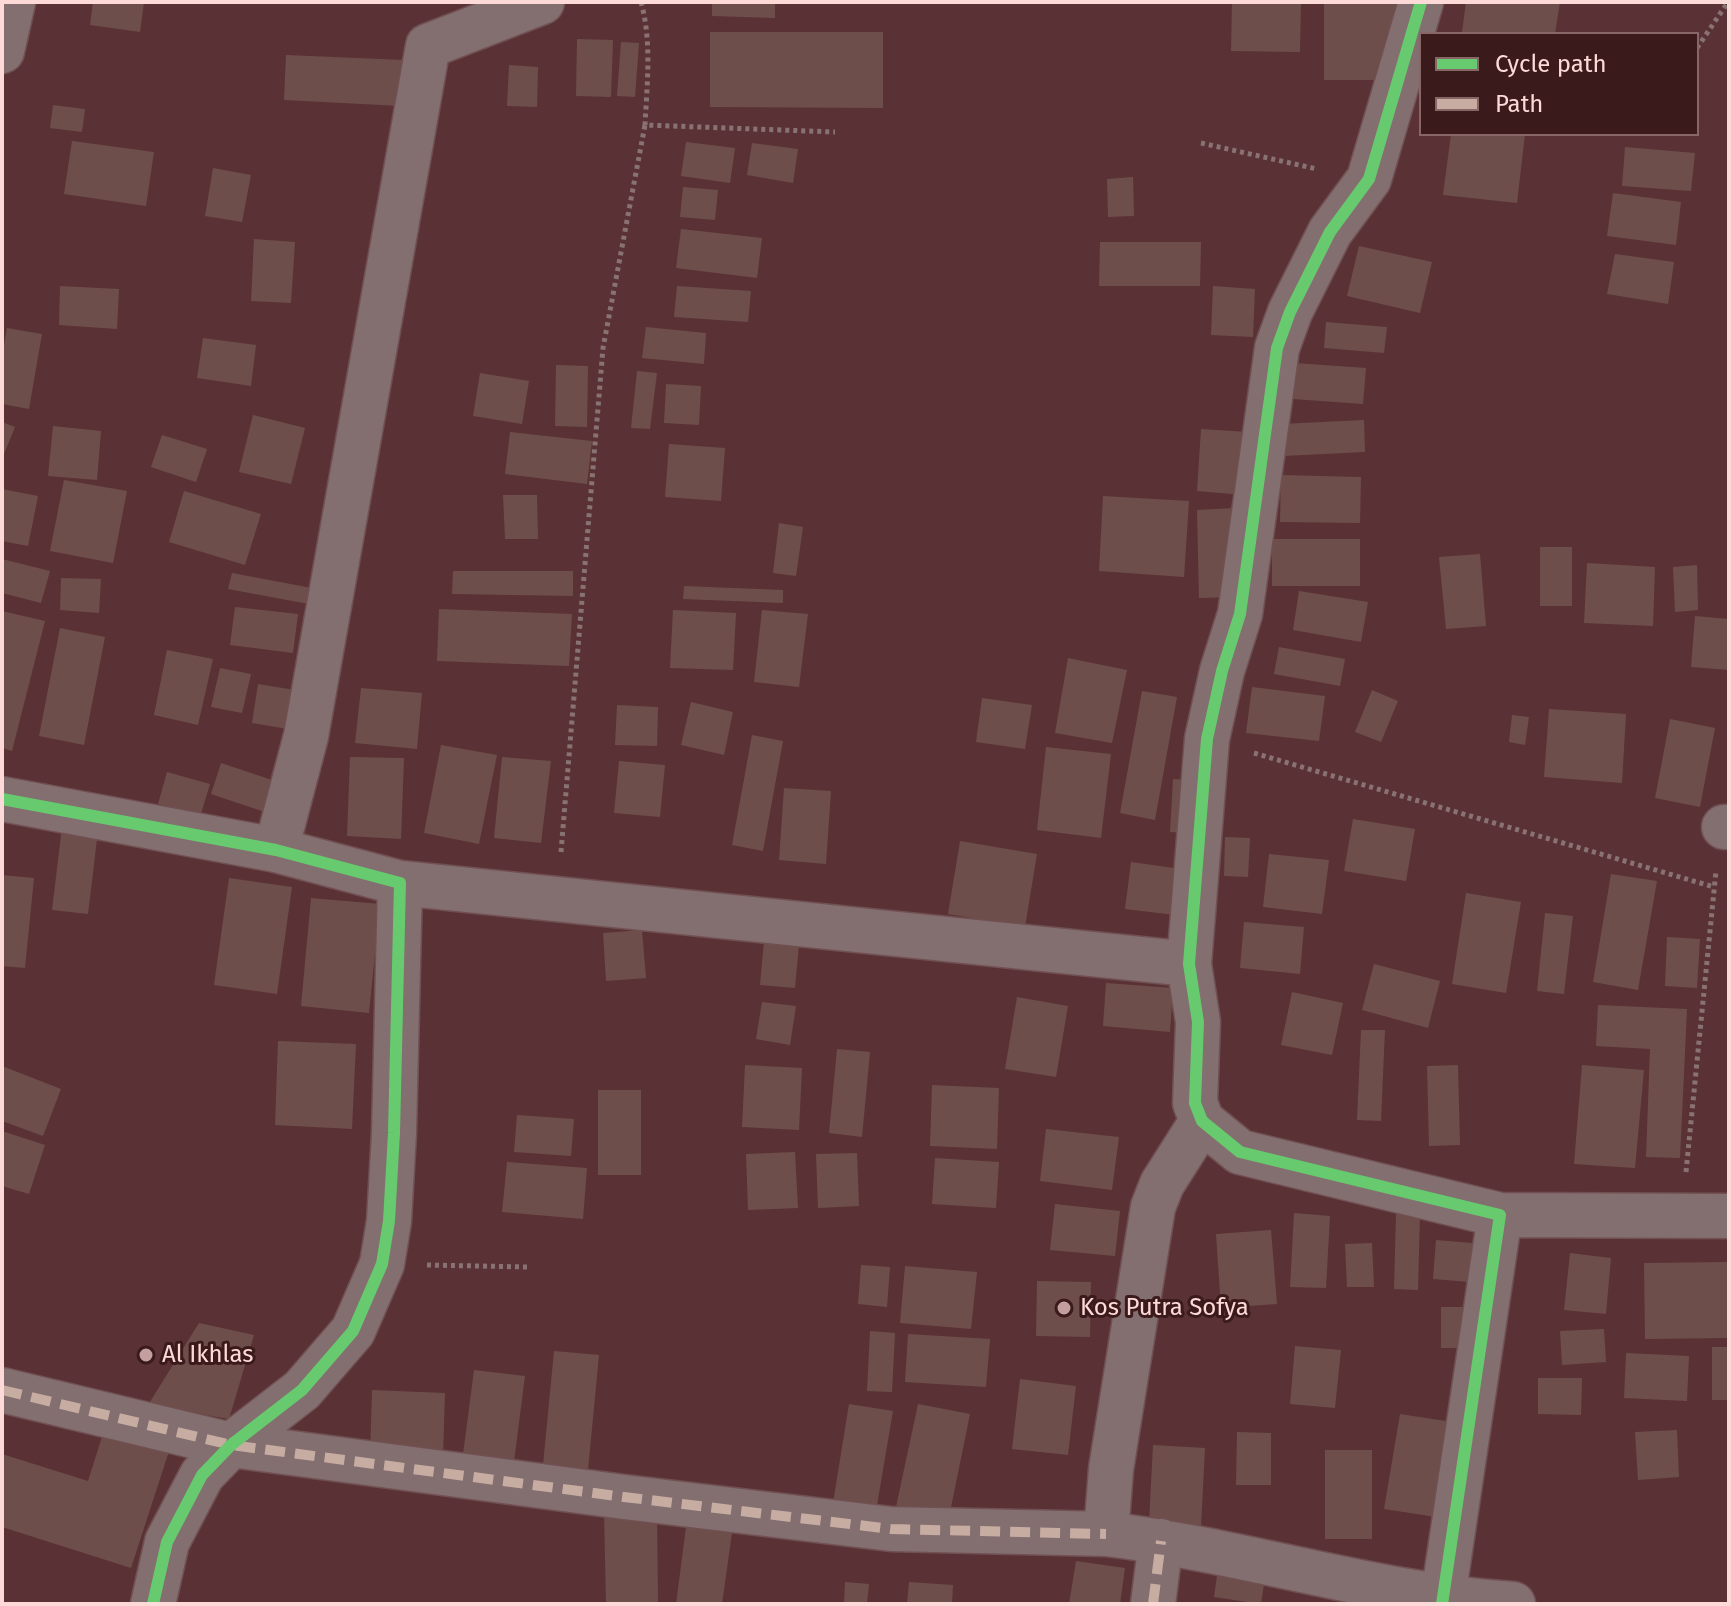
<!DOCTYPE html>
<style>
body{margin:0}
#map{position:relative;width:1731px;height:1606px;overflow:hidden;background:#5a3235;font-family:"Fira Sans",sans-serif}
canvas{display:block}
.frame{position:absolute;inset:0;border:4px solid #fdd9d8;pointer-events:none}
.legend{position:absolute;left:1419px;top:32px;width:280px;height:104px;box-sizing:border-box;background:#3a1a1b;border:2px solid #886667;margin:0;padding:10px 14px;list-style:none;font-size:24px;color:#fdd9d8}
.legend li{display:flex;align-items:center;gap:16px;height:40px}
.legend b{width:40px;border:2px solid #886667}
</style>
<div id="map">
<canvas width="1731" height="1606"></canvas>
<div class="frame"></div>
<ul class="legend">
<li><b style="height:10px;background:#67ca6e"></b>Cycle path</li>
<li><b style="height:10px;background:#c7aca2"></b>Path</li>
</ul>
</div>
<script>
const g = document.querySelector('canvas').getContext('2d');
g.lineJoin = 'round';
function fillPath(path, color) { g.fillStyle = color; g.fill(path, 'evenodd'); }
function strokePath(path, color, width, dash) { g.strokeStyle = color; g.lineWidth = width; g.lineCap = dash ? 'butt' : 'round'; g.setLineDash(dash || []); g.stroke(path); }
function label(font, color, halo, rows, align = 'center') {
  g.font = font + ' "Fira Sans",sans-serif'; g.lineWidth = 6; g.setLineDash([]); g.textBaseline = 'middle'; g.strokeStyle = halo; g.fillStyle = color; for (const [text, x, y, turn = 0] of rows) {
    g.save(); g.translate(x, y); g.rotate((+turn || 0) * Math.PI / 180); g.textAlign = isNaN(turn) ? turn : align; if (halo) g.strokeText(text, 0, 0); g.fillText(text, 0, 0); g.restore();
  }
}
fillPath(new Path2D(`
 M 93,2 L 144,2 L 140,32 L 90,25 Z
 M 712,2 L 775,2 L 775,18 L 712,16 Z
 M 1232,2 L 1301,2 L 1300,52 L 1231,51 Z
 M 1324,2 L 1397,2 L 1397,80 L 1324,80 Z
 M 1466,2 L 1560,2 L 1555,34 L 1462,32 Z
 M 710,32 L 883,32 L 883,108 L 710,107 Z
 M 577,39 L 613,40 L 611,97 L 576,96 Z
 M 621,42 L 639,43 L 635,97 L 617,96 Z
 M 286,55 L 404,60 L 401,106 L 284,100 Z
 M 509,65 L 538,67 L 537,107 L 507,106 Z
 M 53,105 L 85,109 L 82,132 L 50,128 Z
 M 1451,134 L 1525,134 L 1517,203 L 1443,195 Z
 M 72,141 L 154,152 L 146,206 L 64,194 Z
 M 686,142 L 735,148 L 730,183 L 681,176 Z
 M 752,143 L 798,149 L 793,183 L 747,175 Z
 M 1625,147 L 1695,153 L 1691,191 L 1622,186 Z
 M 213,168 L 251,175 L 242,222 L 205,216 Z
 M 1133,177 L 1134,216 L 1108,217 L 1107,179 Z
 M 683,187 L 718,190 L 715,220 L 680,217 Z
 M 1613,193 L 1681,202 L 1676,245 L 1607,236 Z
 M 681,229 L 762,238 L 757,278 L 676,268 Z
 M 254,239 L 295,242 L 291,303 L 251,301 Z
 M 1100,242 L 1201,242 L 1200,286 L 1099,286 Z
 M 1359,246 L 1432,262 L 1420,313 L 1347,296 Z
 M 1615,254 L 1674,262 L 1668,304 L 1607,294 Z
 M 60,286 L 119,289 L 117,329 L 59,325 Z
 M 677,286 L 751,291 L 748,322 L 674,317 Z
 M 1213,286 L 1255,289 L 1253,337 L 1211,335 Z
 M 1326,322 L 1387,327 L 1384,353 L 1324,348 Z
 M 646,327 L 706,333 L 704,364 L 642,358 Z
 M 7,328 L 42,334 L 29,409 L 2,404 L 2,356 Z
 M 203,338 L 256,345 L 251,386 L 197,378 Z
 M 1295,363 L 1366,368 L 1363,404 L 1293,399 Z
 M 556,365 L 588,366 L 587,427 L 555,426 Z
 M 637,371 L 657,373 L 650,429 L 631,428 Z
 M 480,373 L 529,381 L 522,424 L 473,416 Z
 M 666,384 L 701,386 L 699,425 L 664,423 Z
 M 253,415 L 305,428 L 291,484 L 239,472 Z
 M 1364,420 L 1365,452 L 1283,456 L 1281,424 Z
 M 2,422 L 15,427 L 2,459 Z
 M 53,426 L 101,431 L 97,480 L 48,476 Z
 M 1201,429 L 1248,432 L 1244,495 L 1197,491 Z
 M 510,432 L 592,441 L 587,484 L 505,474 Z
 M 162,435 L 207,449 L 196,482 L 151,467 Z
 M 669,444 L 725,448 L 721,501 L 665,497 Z
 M 1281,475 L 1361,477 L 1360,523 L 1280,522 Z
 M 64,480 L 127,491 L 113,563 L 50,551 Z
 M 2,489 L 38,496 L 28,546 L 2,541 Z
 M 184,491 L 261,514 L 245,565 L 169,542 Z
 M 503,495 L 537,495 L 538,539 L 505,539 Z
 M 1103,496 L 1189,501 L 1184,577 L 1099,571 Z
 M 1236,508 L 1238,597 L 1199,598 L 1197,510 Z
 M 779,523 L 803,527 L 796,576 L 773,573 Z
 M 1272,539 L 1360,539 L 1360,586 L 1272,586 Z
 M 1540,547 L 1572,547 L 1572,606 L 1540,606 Z
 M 1480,554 L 1486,626 L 1446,629 L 1439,557 Z
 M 2,559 L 50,571 L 41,603 L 2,593 Z
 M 1587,563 L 1655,567 L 1653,626 L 1584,623 Z
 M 1697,565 L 1698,610 L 1675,612 L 1673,567 Z
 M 453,571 L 573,571 L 573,596 L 452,594 Z
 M 232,573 L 317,589 L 314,605 L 228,589 Z
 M 61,578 L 101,579 L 99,613 L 60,610 Z
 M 684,586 L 783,590 L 783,603 L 683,599 Z
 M 1299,591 L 1368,602 L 1361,642 L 1293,630 Z
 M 235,607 L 298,614 L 293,653 L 230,645 Z
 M 439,609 L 572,614 L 569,666 L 437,661 Z
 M 673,610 L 736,613 L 733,670 L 670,668 Z
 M 762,610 L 808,614 L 799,687 L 754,682 Z
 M 2,611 L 45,621 L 12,751 L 2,748 Z
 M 1695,616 L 1729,619 L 1729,670 L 1691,667 Z
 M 60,628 L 105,637 L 84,745 L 39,736 Z
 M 1279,647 L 1345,659 L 1340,686 L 1274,674 Z
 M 167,650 L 213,659 L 198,725 L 154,715 Z
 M 1068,658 L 1127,670 L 1112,743 L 1055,733 Z
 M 220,668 L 251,674 L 242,713 L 211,707 Z
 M 258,684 L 301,691 L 294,730 L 252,723 Z
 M 1252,687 L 1325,696 L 1319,741 L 1246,733 Z
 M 361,688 L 422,693 L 417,749 L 355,743 Z
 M 1372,690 L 1398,701 L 1381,742 L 1355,732 Z
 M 1142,691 L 1177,697 L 1155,820 L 1120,813 Z
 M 982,698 L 1032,705 L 1025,749 L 976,742 Z
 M 691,702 L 733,712 L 724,755 L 681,745 Z
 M 617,705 L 658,707 L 657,746 L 615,745 Z
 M 1549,709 L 1626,714 L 1622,783 L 1544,777 Z
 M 1512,715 L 1529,717 L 1525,745 L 1509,742 Z
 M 1670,719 L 1715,728 L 1700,807 L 1655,798 Z
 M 752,735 L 783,741 L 763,851 L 732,845 Z
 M 441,745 L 497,755 L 479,844 L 424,833 Z
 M 1046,747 L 1111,754 L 1101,838 L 1037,830 Z
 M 350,757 L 404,758 L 401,839 L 347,836 Z
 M 502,757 L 551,761 L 541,843 L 494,838 Z
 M 619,761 L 665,765 L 660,817 L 614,813 Z
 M 221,763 L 275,781 L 265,812 L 211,794 Z
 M 167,772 L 210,784 L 200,817 L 158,804 Z
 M 1173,779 L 1193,780 L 1190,833 L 1170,832 Z
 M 784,788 L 831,791 L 826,864 L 779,860 Z
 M 1353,819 L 1415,829 L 1406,881 L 1344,871 Z
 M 62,827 L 98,831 L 88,914 L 52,910 Z
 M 1225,837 L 1250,838 L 1248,877 L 1224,876 Z
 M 960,841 L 1037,854 L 1025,927 L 948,914 Z
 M 1269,854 L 1329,860 L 1322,914 L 1263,907 Z
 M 1131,862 L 1181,869 L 1175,915 L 1125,909 Z
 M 1611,874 L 1657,881 L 1638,990 L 1593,982 Z
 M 2,875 L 34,878 L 25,968 L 2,966 Z
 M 229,878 L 292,887 L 277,994 L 214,985 Z
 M 1466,893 L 1521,902 L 1506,993 L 1452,984 Z
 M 311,898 L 380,904 L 369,1013 L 301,1006 Z
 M 1545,913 L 1573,916 L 1564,994 L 1537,991 Z
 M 1244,922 L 1304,927 L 1300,974 L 1240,968 Z
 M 642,930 L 646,978 L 606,981 L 603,933 Z
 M 1667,937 L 1700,939 L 1697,988 L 1665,986 Z
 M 764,941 L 799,944 L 795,988 L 760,985 Z
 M 1374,964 L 1440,981 L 1428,1028 L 1362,1010 Z
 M 1106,983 L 1173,988 L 1170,1032 L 1103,1026 Z
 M 1292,992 L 1343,1003 L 1332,1055 L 1281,1045 Z
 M 1017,997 L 1068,1006 L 1056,1077 L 1005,1069 Z
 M 762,1002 L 796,1006 L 790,1045 L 756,1039 Z
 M 1598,1005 L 1687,1009 L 1680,1158 L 1646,1157 L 1650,1049 L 1596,1046 Z
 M 1361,1030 L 1385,1030 L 1381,1121 L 1357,1120 Z
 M 278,1041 L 356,1044 L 352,1129 L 275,1125 Z
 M 837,1049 L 870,1052 L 862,1137 L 829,1133 Z
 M 745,1065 L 802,1068 L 799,1130 L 742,1127 Z
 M 1458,1065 L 1460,1145 L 1429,1146 L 1427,1066 Z
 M 1582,1065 L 1644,1070 L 1635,1168 L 1574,1164 Z
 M 2,1066 L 61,1089 L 43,1136 L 2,1121 Z
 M 932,1085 L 999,1088 L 997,1149 L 930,1146 Z
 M 598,1090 L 641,1090 L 641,1175 L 598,1175 Z
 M 517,1115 L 574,1119 L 571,1156 L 514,1152 Z
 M 1046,1129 L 1119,1137 L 1112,1190 L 1040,1181 Z
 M 2,1131 L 45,1145 L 29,1194 L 2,1186 Z
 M 795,1152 L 798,1208 L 748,1210 L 746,1154 Z
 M 857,1153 L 859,1206 L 818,1208 L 816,1154 Z
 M 935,1158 L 999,1162 L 996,1208 L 932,1204 Z
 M 507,1162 L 587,1168 L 583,1219 L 502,1212 Z
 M 1055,1204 L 1120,1211 L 1115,1256 L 1050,1250 Z
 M 1396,1212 L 1420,1213 L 1418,1290 L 1394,1289 Z
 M 1294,1213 L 1330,1216 L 1326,1288 L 1290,1287 Z
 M 1271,1230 L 1277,1304 L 1221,1308 L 1216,1234 Z
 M 1436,1240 L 1484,1244 L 1481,1283 L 1433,1279 Z
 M 1372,1243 L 1374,1287 L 1347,1287 L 1345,1244 Z
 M 1570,1253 L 1611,1258 L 1606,1314 L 1564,1310 Z
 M 1729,1262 L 1729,1338 L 1645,1339 L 1644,1263 Z
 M 861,1265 L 890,1267 L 887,1307 L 858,1304 Z
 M 905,1266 L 977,1272 L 971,1329 L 900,1323 Z
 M 1037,1281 L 1091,1282 L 1090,1337 L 1036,1336 Z
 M 1441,1307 L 1472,1307 L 1472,1348 L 1441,1348 Z
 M 199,1323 L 254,1335 L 229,1419 L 148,1405 Z
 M 1604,1329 L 1606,1362 L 1562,1365 L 1560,1331 Z
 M 870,1331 L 895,1333 L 892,1392 L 867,1391 Z
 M 908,1334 L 990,1339 L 986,1387 L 905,1382 Z
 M 1295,1346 L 1341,1350 L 1335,1408 L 1290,1404 Z
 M 1712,1347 L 1729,1347 L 1729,1400 L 1712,1400 Z
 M 554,1351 L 599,1355 L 588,1470 L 543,1465 Z
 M 1626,1353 L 1689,1356 L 1687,1401 L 1624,1398 Z
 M 474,1370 L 525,1376 L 512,1477 L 461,1470 Z
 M 1538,1378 L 1582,1378 L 1581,1415 L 1538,1414 Z
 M 1020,1379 L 1076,1386 L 1068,1455 L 1012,1449 Z
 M 372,1390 L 445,1393 L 443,1459 L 370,1457 Z
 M 849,1404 L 893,1411 L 875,1517 L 832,1509 Z
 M 918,1404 L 970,1414 L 949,1517 L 896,1507 Z
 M 1400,1414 L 1452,1422 L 1436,1517 L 1384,1509 Z
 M 107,1421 L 172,1442 L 131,1568 L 2,1527 L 2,1454 L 88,1481 Z
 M 1677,1430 L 1679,1477 L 1638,1480 L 1635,1432 Z
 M 1237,1432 L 1271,1433 L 1271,1485 L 1236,1485 Z
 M 1153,1445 L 1205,1448 L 1201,1526 L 1149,1523 Z
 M 1325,1450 L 1372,1450 L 1372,1539 L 1325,1539 Z
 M 604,1513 L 657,1513 L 658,1604 L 606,1604 Z
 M 686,1527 L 732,1533 L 722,1604 L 676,1604 Z
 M 1076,1561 L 1125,1568 L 1120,1604 L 1069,1604 Z
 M 1218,1569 L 1265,1577 L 1261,1604 L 1214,1597 Z
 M 845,1582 L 869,1584 L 867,1604 L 844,1604 Z
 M 909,1582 L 953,1585 L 952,1604 L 907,1604 Z`), '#6e4e4b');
const minor = new Path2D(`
 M 1421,2 L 1369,179 L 1330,232 L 1290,312 L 1277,348 L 1240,614 L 1222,671 L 1207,739 L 1189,964 L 1198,1022 L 1195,1103 L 1202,1121 L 1240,1152 L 1500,1215 L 1442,1604
 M 2,51 L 13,2
 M 2,799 L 276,850 L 400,883 L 394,1133 L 389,1221 L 382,1264 L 353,1331 L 302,1390 L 231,1445 L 202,1475 L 167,1542 L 153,1604
 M 1724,827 L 1729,827
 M 276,850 L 306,736 L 428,46 L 542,2
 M 400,883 L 1189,964
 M 1202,1121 L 1162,1184 L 1153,1207 L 1111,1469 L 1106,1534 C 1243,1550 1375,1595 1513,1604
 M 1500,1215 L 1729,1216
 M 2,1390 L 231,1445 L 624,1497 L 891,1529 L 1106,1534
 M 1153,1604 L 1161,1541`);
strokePath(minor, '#715052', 47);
strokePath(new Path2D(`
 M 641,2 C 652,41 647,85 645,125 L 835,132
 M 1697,48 L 1728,2
 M 1201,143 L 1317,169
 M 1254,753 L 1714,887
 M 561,852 L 603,348 L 645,125
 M 1686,1172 L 1716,871
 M 427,1265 L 529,1267`), '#887272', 5, [4, 4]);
strokePath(minor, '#836e70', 44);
strokePath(new Path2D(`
 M 2,1390 L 231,1445 L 624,1497 L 891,1529 L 1106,1534
 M 1153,1604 L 1161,1541`), '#c7aca2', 10, [20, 10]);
strokePath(new Path2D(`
 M 1421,2 L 1369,179 L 1330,232 L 1290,312 L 1277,348 L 1240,614 L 1222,671 L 1207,739 L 1189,964 L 1198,1022 L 1195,1103 L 1202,1121 L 1240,1152 L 1500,1215 L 1442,1604
 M 2,799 L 276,850 L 400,883 L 394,1133 L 389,1221 L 382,1264 L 353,1331 L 302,1390 L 231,1445 L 202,1475 L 167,1542 L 153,1604`), '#67ca6e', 12);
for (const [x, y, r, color] of [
 [1064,1308,8,"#c49f9f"],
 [146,1355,8,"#c49f9f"]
]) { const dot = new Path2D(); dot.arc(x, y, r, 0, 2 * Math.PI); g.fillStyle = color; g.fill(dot); strokePath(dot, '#3a1a1b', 3); }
label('24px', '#fdd9d8', '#3a1a1b', [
 ["Kos Putra Sofya",1080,1308],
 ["Al Ikhlas",162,1355]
], 'left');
</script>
